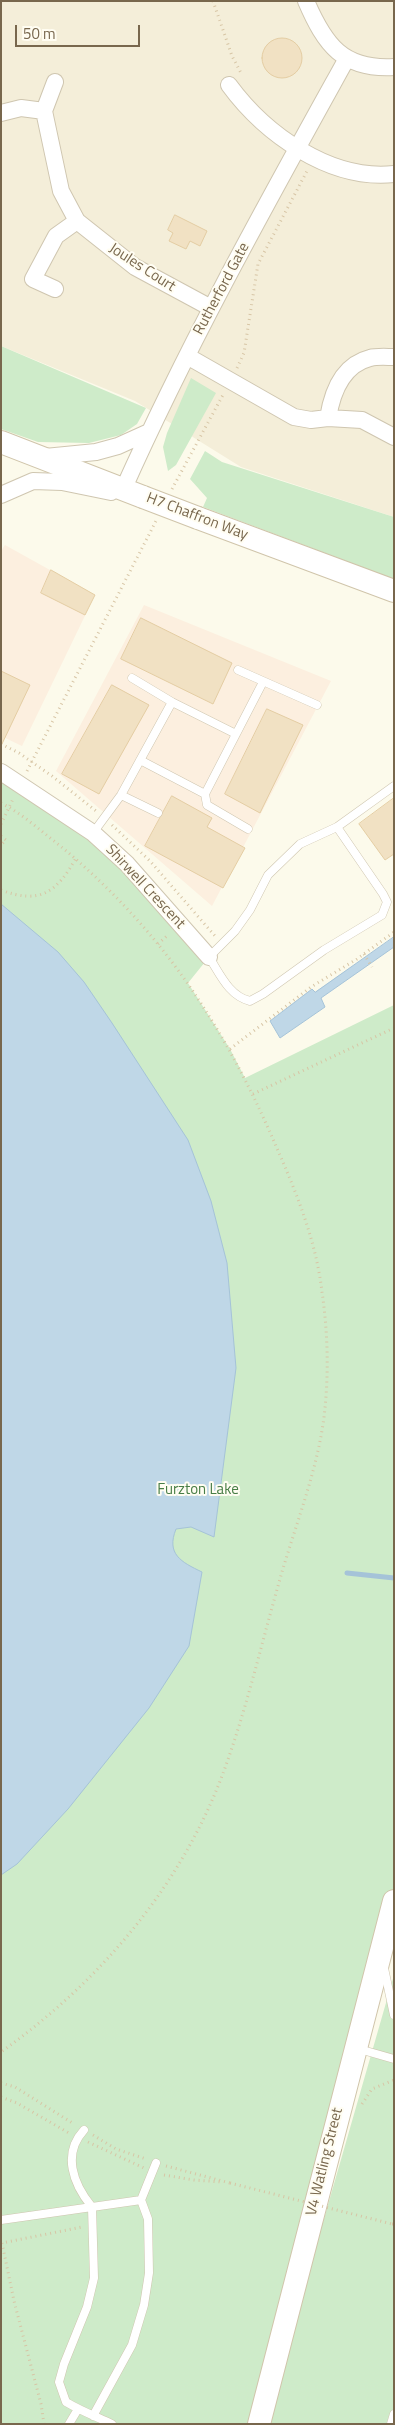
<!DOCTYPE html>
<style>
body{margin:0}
#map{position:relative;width:395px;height:2425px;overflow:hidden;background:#fcfaeb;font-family:"Titillium Web",sans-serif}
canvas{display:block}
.frame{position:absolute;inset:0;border:2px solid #78674d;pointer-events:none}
.scale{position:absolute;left:15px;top:25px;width:125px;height:22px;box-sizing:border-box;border:2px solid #78674d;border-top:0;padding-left:6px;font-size:15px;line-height:18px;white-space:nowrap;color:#78674d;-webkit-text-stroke:4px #fffdf2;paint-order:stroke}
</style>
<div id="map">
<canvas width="395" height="2425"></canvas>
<div class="frame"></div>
<div class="scale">50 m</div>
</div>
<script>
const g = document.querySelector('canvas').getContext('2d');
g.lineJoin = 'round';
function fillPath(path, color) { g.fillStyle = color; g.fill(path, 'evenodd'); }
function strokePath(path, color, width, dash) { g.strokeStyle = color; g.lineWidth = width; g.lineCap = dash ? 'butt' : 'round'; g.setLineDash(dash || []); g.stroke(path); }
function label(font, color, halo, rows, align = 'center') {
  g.font = font + ' "Titillium Web",sans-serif'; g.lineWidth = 4; g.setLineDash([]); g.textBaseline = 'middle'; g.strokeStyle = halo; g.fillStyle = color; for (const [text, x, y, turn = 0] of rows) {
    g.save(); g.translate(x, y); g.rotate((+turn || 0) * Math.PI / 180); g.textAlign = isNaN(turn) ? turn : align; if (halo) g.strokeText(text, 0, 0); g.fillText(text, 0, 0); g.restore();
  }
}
fillPath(new Path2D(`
 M 1,1 L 394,1 L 394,517 L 241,467 L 135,401 L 1,346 Z`), '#f4eed9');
fillPath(new Path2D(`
 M 5,545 L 95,595 L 22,746 L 1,736 L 1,551 Z
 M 144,605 L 331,681 L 212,906 L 56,771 Z`), '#fcefdf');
fillPath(new Path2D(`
 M 1,346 L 146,408 L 137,424 L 121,435 L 89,443 L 38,442 L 1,429 Z
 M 191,378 L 216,393 L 176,465 L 168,471 L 163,447 L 167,433 Z
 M 205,451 L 222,462 L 394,517 L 394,579 L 203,507 L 207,498 L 190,479 Z
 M 1,772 L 93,833 L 209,957 L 188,983 L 230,1049 L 245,1078 L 394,1005 L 394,1901 L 259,2424 L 1,2424 Z
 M 394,1975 L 394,2424 L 265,2424 Z`), '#ceebc9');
const water = new Path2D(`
 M 1,904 L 58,952 L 84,982 L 112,1023 L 188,1140 L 211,1201 L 227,1263 L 236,1368 L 214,1537 L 191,1527 L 176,1529 C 166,1554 181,1562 202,1572 L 189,1646 L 149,1708 L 68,1809 L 17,1864 L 1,1875 Z
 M 394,937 L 394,947 L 321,998 L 325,1007 L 280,1038 L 270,1021 L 312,989 L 315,992 Z`);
fillPath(water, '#bfd7e7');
strokePath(water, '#a5c3d8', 1);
strokePath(new Path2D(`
 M 347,1573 L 394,1578`), '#a5c3d8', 5);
const building = new Path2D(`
 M262 58a20 20 0 1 1 40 0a20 20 0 1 1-40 0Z
 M 175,215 L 207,231 L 200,246 L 190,241 L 186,249 L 169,241 L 173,233 L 168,230 Z
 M 51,570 L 95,595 L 85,615 L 41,593 Z
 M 141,618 L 232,663 L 213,704 L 121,659 Z
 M 1,671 L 30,685 L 1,746 Z
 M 112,685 L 149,705 L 99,794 L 62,774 Z
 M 267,709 L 303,725 L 260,813 L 225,794 Z
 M 172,796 L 212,818 L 207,827 L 245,848 L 223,888 L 145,846 Z
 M 394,798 L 394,854 L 385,860 L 359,824 Z`);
fillPath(building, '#f1e1c3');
strokePath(building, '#e4cda3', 1);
const lane = new Path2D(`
 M 238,670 L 317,705
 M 132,678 L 172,702 L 236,734
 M 140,760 L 205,794 L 263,682
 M 205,794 L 207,805 L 248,829
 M 121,795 L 158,813
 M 337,827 L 383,894 L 387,902 L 382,915 L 324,950 L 263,994 L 250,1001 C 229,996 220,974 209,957 L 235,931 L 250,910 L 268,875 L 300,844 L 337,827 L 394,786
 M 93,833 L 121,795 L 172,702
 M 384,1968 L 394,2015
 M 359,2049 L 394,2059
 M 141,2200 L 156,2163
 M 1,2220 L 92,2207 C 73,2184 62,2154 84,2130
 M 93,2416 L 132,2345 L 144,2305 L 149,2273 L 148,2219 L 141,2200 L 92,2207 L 94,2278 L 87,2307 L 64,2364 L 59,2382 L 66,2402 C 81,2411 97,2417 112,2424
 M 69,2424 L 78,2409
 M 391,2424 L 394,2414`);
const street = new Path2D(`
 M 306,1 C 325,45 343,70 394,67
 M 229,85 C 265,134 330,181 394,174
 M 44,111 L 55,82
 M 1,113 L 21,108 L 44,111 L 61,191 L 77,221 L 135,267 L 211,308
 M 55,289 L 33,279 L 56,236 L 77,221
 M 187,356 L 294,417 L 311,420 L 328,418 L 362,420 L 394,437
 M 328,418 C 332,393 342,365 370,358 C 377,356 387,357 394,357
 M 45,457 L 96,452 L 118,446 L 149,432
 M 123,490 C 189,342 268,201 346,60
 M 1,495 L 33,481 L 62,482 L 111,492
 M 1,772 L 93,833 L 127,864 L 209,957`);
const secondary = new Path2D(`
 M 1,442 L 143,497
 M 198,518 L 394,591
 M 259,2424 L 394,1901`);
strokePath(lane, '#cfc6b0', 9);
strokePath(street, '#cfc6b0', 18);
strokePath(secondary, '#d0c5ab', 24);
strokePath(new Path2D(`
 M 213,1 L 232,56 L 241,73
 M 237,368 L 244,353 L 258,264 L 307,171
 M 172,489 L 224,393
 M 1,744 L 19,753 L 52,776 L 96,811
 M 27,771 L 156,521
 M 1,803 C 19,812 34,825 49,837 C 95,873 137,916 172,962 C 215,1019 248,1081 276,1146 C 297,1194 316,1241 322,1292 C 328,1333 329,1376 324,1417 C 317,1472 295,1526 280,1579 C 261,1645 246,1712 222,1776 C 179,1889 99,1982 1,2052
 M 1,824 L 13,799
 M 112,825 L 150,861 L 215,936
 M 1,836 L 6,840 L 1,845
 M 1,890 C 40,905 57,892 76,858
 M 158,944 L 169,934
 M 364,954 L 372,967
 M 230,1049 L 311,987 L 357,959 L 394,932
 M 253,1094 L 394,1028
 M 1,2083 L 15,2087 L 74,2124
 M 1,2097 L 17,2103 L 69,2133
 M 362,2104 L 372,2089 L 394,2080
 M 93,2135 L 116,2149 L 146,2159
 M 88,2142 L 144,2168
 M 166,2166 L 230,2183
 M 164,2175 L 194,2180 L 222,2182
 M 392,2224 L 394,2224
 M 44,2424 L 41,2404 L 14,2301 L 2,2243 L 82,2227`), '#d7c5a5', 3, [1, 4]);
strokePath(lane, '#fff', 8);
strokePath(street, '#fff', 16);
strokePath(secondary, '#fff', 22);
const secondaryBridge = new Path2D(`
 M 143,497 L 198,518`);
strokePath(secondaryBridge, '#d0c5ab', 24, []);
strokePath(new Path2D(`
 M 230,2183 L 392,2224`), '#d7c5a5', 3, [1, 4]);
strokePath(secondaryBridge, '#fff', 22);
label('15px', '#78674d', '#fffdf2', [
 ["Joules Court",142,268,33],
 ["Rutherford Gate",222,289,-62],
 ["H7 Chaffron Way",197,517,21],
 ["Shirwell Crescent",145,887,47],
 ["V4 Watling Street",325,2162,-76]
]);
label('15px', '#477d45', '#fffdf2', [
 ["Furzton Lake",198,1490]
]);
</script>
